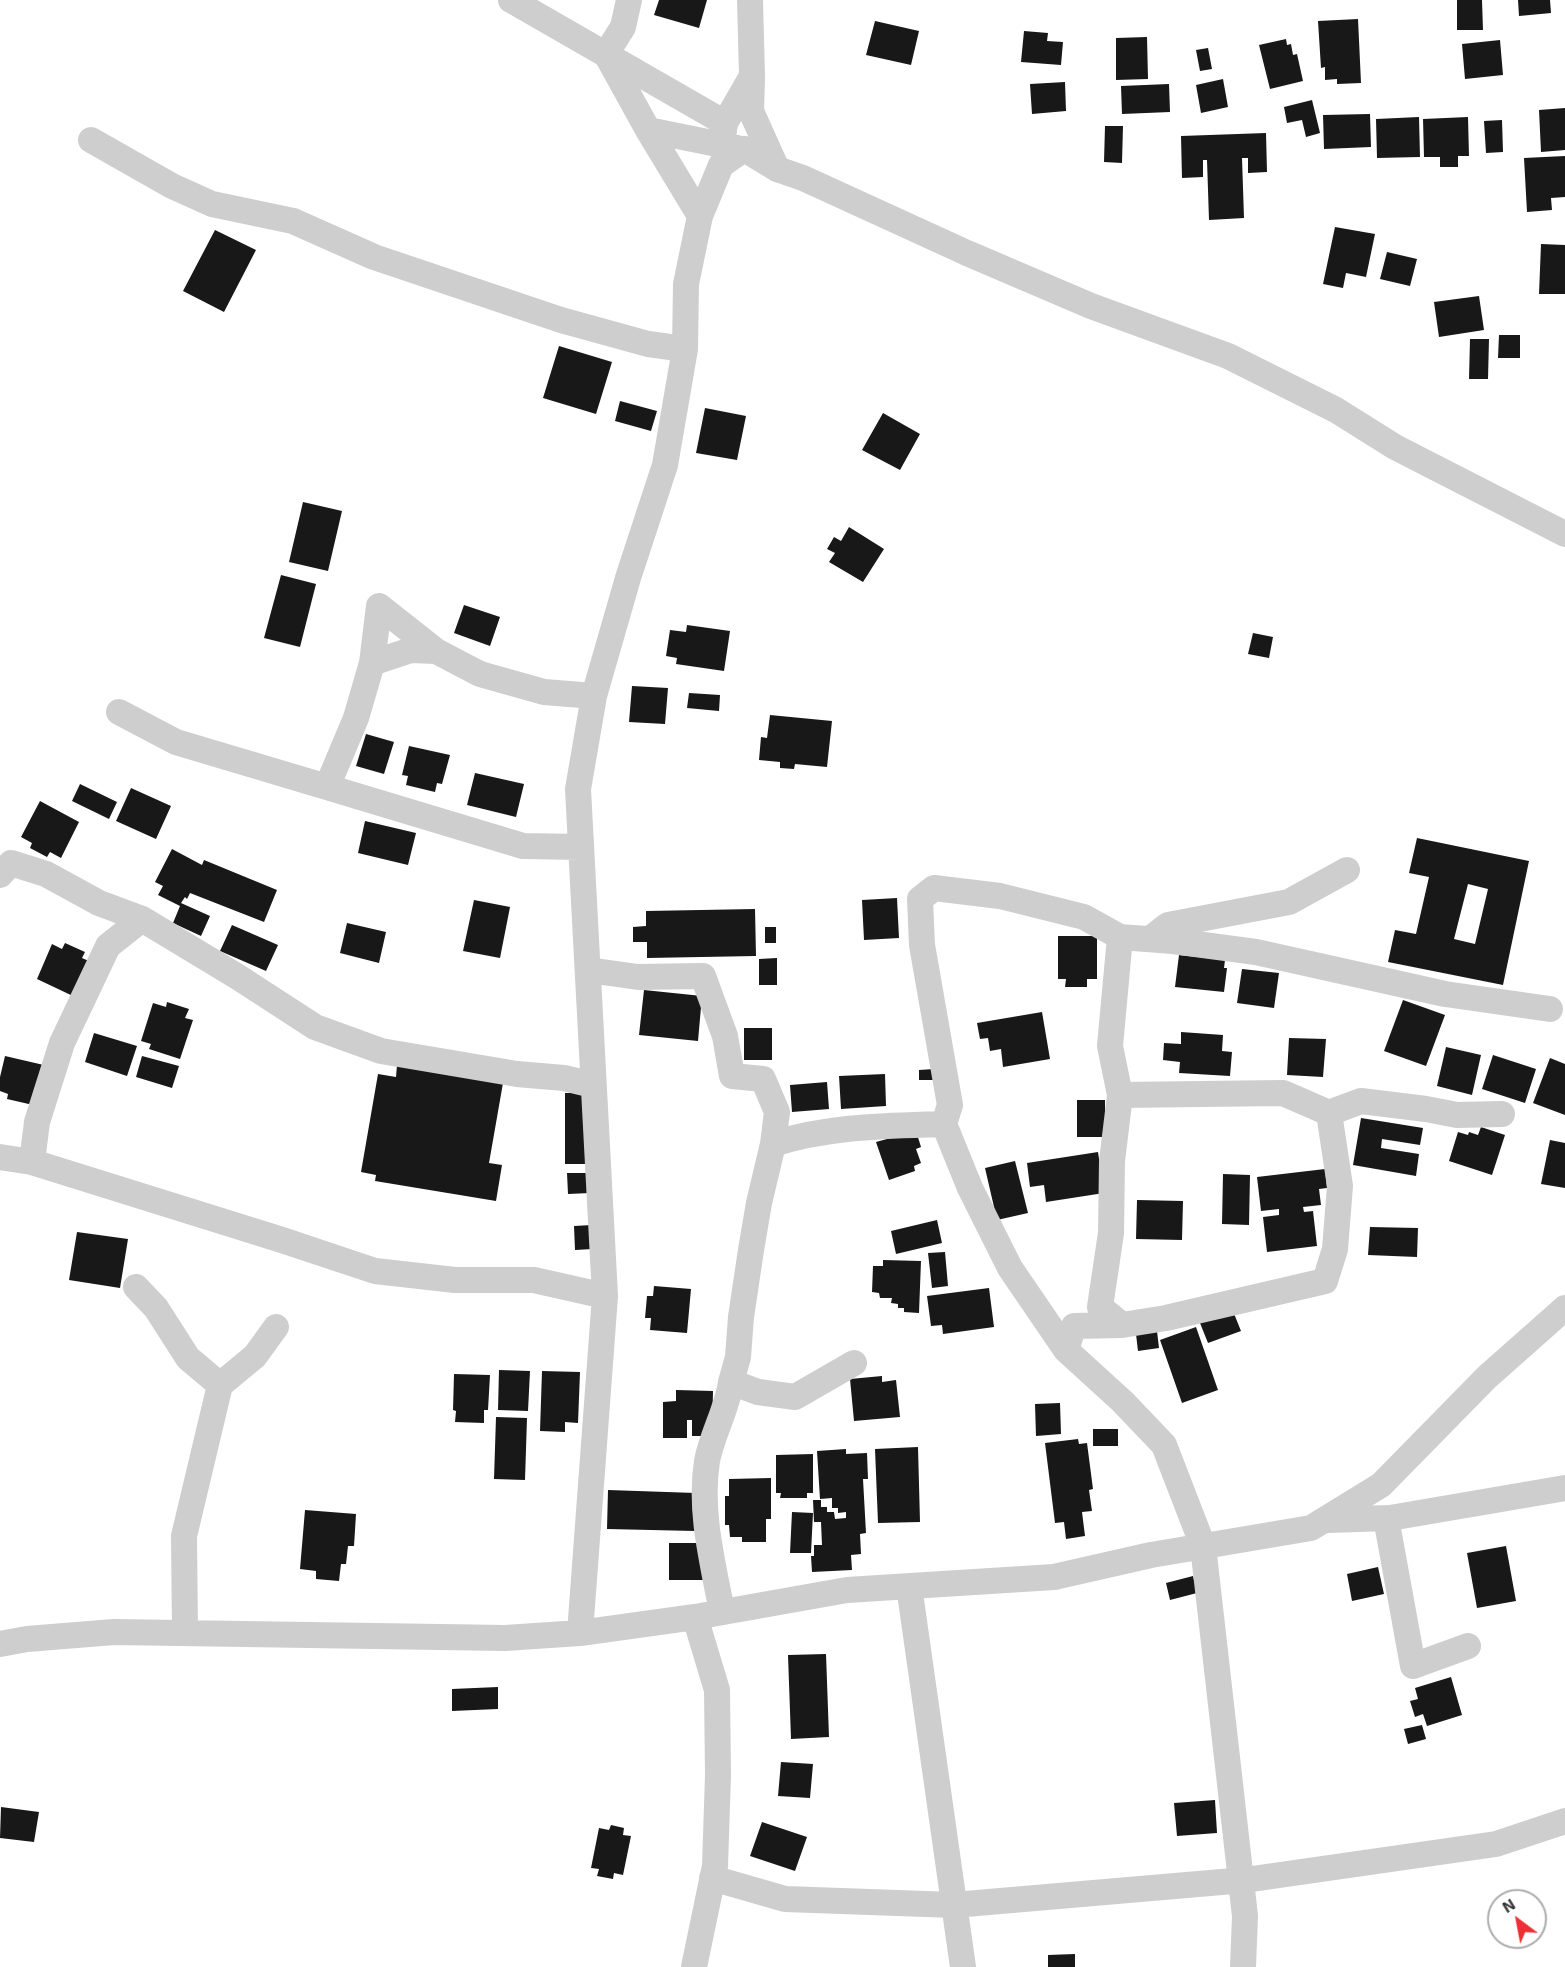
<!DOCTYPE html>
<style>
body{margin:0}
#map{position:relative;width:1565px;height:1967px;overflow:hidden;background:#fff;font-family:"Exo 2",sans-serif}
canvas{display:block}
.north{position:absolute;left:1487px;top:1889px;width:60px;height:60px;box-sizing:border-box;background:#fff;border:2px solid #adadad;border-radius:50%;rotate:328deg;font-size:16px;font-weight:700;line-height:24px;text-align:center;color:#313131}
.north::after{content:'';display:block;margin:auto;width:21px;height:27px;background:#ec3035;clip-path:polygon(50% 0,100% 100%,50% 72%,0 100%)}
</style>
<div id="map">
<canvas width="1565" height="1967"></canvas>
<div class="north">N</div>
</div>
<script>
const g = document.querySelector('canvas').getContext('2d');
g.lineJoin = 'round';
function fillPath(path, color) { g.fillStyle = color; g.fill(path, 'evenodd'); }
function strokePath(path, color, width, dash) { g.strokeStyle = color; g.lineWidth = width; g.lineCap = dash ? 'butt' : 'round'; g.setLineDash(dash || []); g.stroke(path); }
fillPath(new Path2D(`
 M 659,0 L 707,0 L 699,28 L 654,15 Z
 M 1457,0 L 1482,0 L 1483,30 L 1457,30 Z
 M 1518,0 L 1550,0 L 1551,13 L 1519,16 Z
 M 1358,19 L 1361,83 L 1337,84 L 1337,79 L 1325,80 L 1325,67 L 1321,68 L 1318,21 Z
 M 875,21 L 919,31 L 911,65 L 866,55 Z
 M 1024,31 L 1048,33 L 1047,41 L 1063,42 L 1061,65 L 1021,62 Z
 M 1147,37 L 1148,79 L 1116,80 L 1116,38 Z
 M 1286,39 L 1287,45 L 1291,44 L 1293,55 L 1297,54 L 1303,81 L 1270,89 L 1259,45 Z
 M 1500,40 L 1503,75 L 1465,79 L 1462,44 Z
 M 1208,48 L 1212,69 L 1200,71 L 1196,50 Z
 M 1223,79 L 1228,107 L 1201,113 L 1196,85 Z
 M 1065,82 L 1066,111 L 1032,114 L 1030,84 Z
 M 1169,84 L 1170,112 L 1122,114 L 1121,86 Z
 M 1312,100 L 1320,133 L 1306,137 L 1302,120 L 1287,123 L 1284,107 Z
 M 1565,108 L 1565,150 L 1541,152 L 1539,110 Z
 M 1370,114 L 1371,147 L 1324,149 L 1323,115 Z
 M 1419,117 L 1420,157 L 1377,158 L 1376,119 Z
 M 1468,117 L 1469,156 L 1458,156 L 1458,167 L 1440,167 L 1440,157 L 1424,157 L 1423,119 Z
 M 1502,120 L 1503,152 L 1486,153 L 1484,121 Z
 M 1105,126 L 1123,126 L 1122,163 L 1104,162 Z
 M 1266,133 L 1267,172 L 1248,173 L 1248,158 L 1242,158 L 1244,218 L 1209,220 L 1207,160 L 1203,160 L 1203,177 L 1182,178 L 1181,136 Z
 M 1565,156 L 1565,197 L 1551,198 L 1552,210 L 1527,212 L 1524,158 Z
 M 1335,227 L 1375,234 L 1366,277 L 1346,273 L 1343,288 L 1323,284 Z
 M 215,230 L 256,250 L 224,312 L 183,291 Z
 M 1541,244 L 1565,245 L 1565,294 L 1539,294 Z
 M 1387,252 L 1417,259 L 1410,286 L 1380,279 Z
 M 1479,296 L 1484,330 L 1439,337 L 1434,302 Z
 M 1499,335 L 1520,335 L 1520,358 L 1498,358 Z
 M 1470,339 L 1489,339 L 1488,379 L 1469,379 Z
 M 559,346 L 612,362 L 596,414 L 543,398 Z
 M 620,401 L 657,411 L 651,431 L 615,421 Z
 M 705,408 L 746,416 L 737,460 L 696,453 Z
 M 883,413 L 920,434 L 900,470 L 862,450 Z
 M 303,502 L 342,511 L 328,571 L 289,562 Z
 M 849,527 L 884,549 L 863,582 L 829,562 L 835,553 L 827,549 L 834,537 L 841,541 Z
 M 281,575 L 316,584 L 300,647 L 264,638 Z
 M 464,605 L 500,617 L 490,646 L 454,633 Z
 M 687,625 L 730,631 L 724,671 L 676,664 L 677,658 L 666,656 L 670,630 L 686,632 Z
 M 1253,633 L 1273,637 L 1269,658 L 1248,654 Z
 M 632,686 L 668,688 L 665,724 L 629,722 Z
 M 689,693 L 720,695 L 719,711 L 687,708 Z
 M 770,715 L 832,721 L 827,767 L 795,764 L 794,769 L 780,768 L 780,762 L 759,760 L 761,737 L 767,738 Z
 M 366,734 L 394,742 L 384,774 L 356,766 Z
 M 409,746 L 450,755 L 442,784 L 437,783 L 435,792 L 406,785 L 408,776 L 402,775 Z
 M 475,773 L 524,784 L 516,817 L 467,805 Z
 M 80,784 L 117,802 L 109,819 L 72,801 Z
 M 131,788 L 171,806 L 156,839 L 116,821 Z
 M 40,801 L 79,822 L 61,858 L 50,852 L 47,857 L 30,848 L 32,843 L 21,837 Z
 M 365,821 L 416,833 L 408,865 L 358,853 Z
 M 1417,838 L 1529,861 L 1503,985 L 1388,962 L 1395,930 L 1416,934 L 1429,877 L 1409,873 ZM 1468,884 L 1488,889 L 1475,944 L 1454,939 Z
 M 172,849 L 202,865 L 204,860 L 277,890 L 264,922 L 190,893 L 187,899 L 185,897 L 181,903 L 210,916 L 201,936 L 173,923 L 180,906 L 158,895 L 163,886 L 155,882 Z
 M 897,898 L 899,938 L 864,940 L 862,900 Z
 M 474,900 L 510,907 L 500,958 L 463,951 Z
 M 755,909 L 756,956 L 647,958 L 647,942 L 633,942 L 633,927 L 646,926 L 646,911 Z
 M 347,923 L 386,932 L 379,963 L 340,953 Z
 M 232,925 L 278,945 L 266,971 L 220,951 Z
 M 765,927 L 776,927 L 776,943 L 765,943 Z
 M 1058,936 L 1097,936 L 1097,979 L 1087,979 L 1087,987 L 1065,987 L 1066,979 L 1058,979 Z
 M 65,943 L 85,952 L 82,958 L 91,962 L 75,997 L 37,979 L 52,944 L 62,949 Z
 M 1179,955 L 1225,960 L 1224,968 L 1227,968 L 1224,992 L 1175,987 Z
 M 777,958 L 777,985 L 759,985 L 759,959 Z
 M 1242,969 L 1279,973 L 1274,1008 L 1237,1003 Z
 M 644,990 L 702,996 L 698,1041 L 639,1035 Z
 M 1403,1000 L 1445,1015 L 1426,1066 L 1384,1051 Z
 M 167,1002 L 189,1009 L 185,1018 L 193,1020 L 180,1059 L 149,1049 L 151,1044 L 141,1041 L 153,1003 L 166,1007 Z
 M 1042,1012 L 1050,1059 L 1003,1067 L 1001,1049 L 990,1051 L 988,1038 L 980,1039 L 977,1023 Z
 M 744,1028 L 772,1028 L 772,1060 L 744,1060 Z
 M 1181,1032 L 1223,1035 L 1222,1051 L 1232,1052 L 1230,1076 L 1179,1073 L 1180,1062 L 1163,1060 L 1164,1043 L 1181,1044 Z
 M 94,1033 L 137,1046 L 127,1076 L 85,1062 Z
 M 1289,1038 L 1326,1039 L 1323,1077 L 1287,1075 Z
 M 1446,1047 L 1481,1055 L 1472,1095 L 1437,1086 Z
 M 1493,1055 L 1536,1069 L 1525,1103 L 1482,1089 Z
 M 5,1056 L 48,1066 L 33,1105 L 7,1099 L 8,1094 L 0,1091 L 0,1077 Z
 M 142,1056 L 179,1066 L 172,1088 L 136,1077 Z
 M 1550,1058 L 1565,1064 L 1565,1115 L 1533,1103 Z
 M 397,1065 L 503,1083 L 489,1163 L 502,1165 L 496,1201 L 375,1181 L 376,1175 L 361,1172 L 378,1074 L 396,1077 Z
 M 934,1069 L 934,1080 L 919,1080 L 919,1070 Z
 M 885,1074 L 886,1106 L 841,1109 L 839,1076 Z
 M 827,1082 L 829,1109 L 792,1112 L 790,1085 Z
 M 565,1093 L 585,1093 L 585,1164 L 565,1164 Z
 M 1077,1100 L 1105,1100 L 1105,1137 L 1077,1137 Z
 M 1361,1118 L 1423,1128 L 1420,1145 L 1382,1139 L 1381,1148 L 1419,1154 L 1416,1176 L 1353,1165 Z
 M 1481,1127 L 1505,1135 L 1492,1175 L 1449,1161 L 1458,1132 L 1468,1135 L 1469,1132 L 1478,1135 Z
 M 916,1131 L 921,1147 L 916,1149 L 921,1163 L 914,1166 L 915,1171 L 889,1180 L 876,1142 Z
 M 1550,1140 L 1565,1143 L 1565,1188 L 1541,1184 Z
 M 1098,1152 L 1104,1193 L 1046,1202 L 1044,1185 L 1030,1187 L 1027,1163 Z
 M 1015,1161 L 1028,1213 L 997,1220 L 985,1168 Z
 M 1325,1169 L 1327,1188 L 1319,1189 L 1321,1205 L 1303,1207 L 1304,1212 L 1313,1211 L 1317,1246 L 1267,1252 L 1263,1217 L 1279,1215 L 1279,1209 L 1261,1211 L 1257,1177 Z
 M 567,1173 L 590,1173 L 590,1193 L 568,1194 Z
 M 1223,1174 L 1250,1175 L 1249,1225 L 1222,1224 Z
 M 1137,1200 L 1183,1201 L 1182,1240 L 1136,1239 Z
 M 937,1220 L 942,1243 L 896,1254 L 891,1231 Z
 M 592,1225 L 593,1249 L 575,1250 L 574,1226 Z
 M 1370,1227 L 1418,1228 L 1417,1257 L 1368,1255 Z
 M 77,1232 L 128,1239 L 120,1288 L 69,1280 Z
 M 945,1252 L 948,1286 L 932,1288 L 928,1253 Z
 M 883,1260 L 921,1261 L 919,1313 L 904,1312 L 904,1308 L 898,1308 L 898,1304 L 891,1303 L 892,1298 L 880,1298 L 879,1293 L 872,1292 L 873,1266 L 883,1266 Z
 M 654,1286 L 691,1289 L 687,1333 L 650,1330 L 651,1318 L 645,1318 L 647,1296 L 653,1296 Z
 M 989,1288 L 994,1327 L 943,1334 L 942,1325 L 931,1326 L 927,1296 Z
 M 1233,1311 L 1241,1331 L 1208,1343 L 1200,1323 Z
 M 1196,1327 L 1218,1390 L 1182,1403 L 1160,1340 Z
 M 1157,1331 L 1159,1348 L 1138,1351 L 1136,1334 Z
 M 499,1370 L 530,1371 L 528,1411 L 498,1410 Z
 M 542,1371 L 580,1372 L 578,1423 L 565,1422 L 565,1432 L 540,1431 Z
 M 454,1374 L 490,1375 L 488,1410 L 484,1410 L 484,1423 L 455,1422 L 456,1411 L 453,1410 Z
 M 882,1376 L 882,1382 L 896,1380 L 900,1417 L 854,1421 L 850,1379 Z
 M 676,1390 L 713,1391 L 712,1436 L 692,1436 L 692,1420 L 687,1420 L 687,1438 L 663,1438 L 663,1402 L 676,1401 Z
 M 1060,1403 L 1061,1434 L 1036,1436 L 1035,1404 Z
 M 496,1417 L 527,1418 L 525,1480 L 494,1479 Z
 M 1093,1429 L 1118,1429 L 1118,1446 L 1093,1446 Z
 M 1078,1439 L 1079,1444 L 1087,1443 L 1093,1489 L 1089,1490 L 1092,1511 L 1082,1512 L 1085,1536 L 1066,1539 L 1064,1522 L 1055,1523 L 1045,1443 Z
 M 918,1447 L 920,1522 L 878,1523 L 875,1449 Z
 M 846,1449 L 846,1454 L 867,1453 L 868,1479 L 863,1479 L 866,1533 L 860,1534 L 861,1554 L 851,1555 L 852,1570 L 812,1572 L 811,1556 L 814,1556 L 814,1545 L 822,1545 L 821,1522 L 814,1522 L 813,1500 L 821,1500 L 821,1507 L 827,1507 L 827,1512 L 834,1512 L 835,1519 L 846,1518 L 846,1512 L 838,1513 L 838,1508 L 832,1508 L 832,1498 L 820,1499 L 817,1451 Z
 M 813,1454 L 813,1493 L 807,1493 L 807,1498 L 780,1498 L 781,1493 L 776,1493 L 776,1455 Z
 M 771,1478 L 771,1519 L 766,1519 L 766,1542 L 742,1542 L 742,1537 L 730,1537 L 729,1525 L 725,1525 L 725,1496 L 729,1496 L 729,1479 Z
 M 608,1490 L 696,1493 L 695,1531 L 607,1529 Z
 M 305,1510 L 356,1514 L 354,1546 L 348,1546 L 346,1564 L 341,1564 L 339,1581 L 316,1579 L 316,1571 L 300,1569 Z
 M 792,1512 L 813,1513 L 811,1553 L 790,1553 Z
 M 669,1543 L 703,1543 L 704,1580 L 669,1580 Z
 M 1506,1546 L 1516,1601 L 1477,1608 L 1467,1553 Z
 M 1378,1567 L 1384,1594 L 1352,1601 L 1347,1574 Z
 M 1193,1576 L 1197,1593 L 1170,1600 L 1166,1583 Z
 M 826,1654 L 829,1737 L 791,1739 L 788,1655 Z
 M 1451,1677 L 1462,1715 L 1427,1726 L 1423,1714 L 1415,1717 L 1410,1701 L 1418,1699 L 1415,1688 Z
 M 498,1687 L 498,1709 L 452,1711 L 452,1689 Z
 M 1422,1725 L 1426,1739 L 1408,1744 L 1404,1729 Z
 M 781,1762 L 813,1764 L 810,1798 L 778,1796 Z
 M 1215,1800 L 1217,1833 L 1177,1836 L 1174,1803 Z
 M 1,1807 L 39,1812 L 34,1842 L 0,1838 Z
 M 762,1822 L 807,1837 L 795,1871 L 750,1856 Z
 M 611,1825 L 624,1828 L 623,1835 L 631,1836 L 623,1875 L 614,1873 L 613,1879 L 597,1876 L 599,1869 L 591,1868 L 599,1828 L 609,1830 Z
 M 1075,1954 L 1075,1967 L 1048,1967 L 1048,1955 Z`), '#181818');
strokePath(new Path2D(`
 M 511,0 L 725,123 L 722,145
 M 629,0 L 623,27 L 606,54 L 648,130 L 737,148
 M 752,79 L 751,111 L 777,169
 M 725,123 L 752,76 L 750,0
 M 648,130 L 700,216
 M 91,140 L 172,186 L 212,204 L 293,221 L 374,257 L 561,320 L 648,344 L 685,349
 M 372,663 L 411,650 L 436,651
 M 119,712 L 176,742 L 327,787 L 356,718 L 372,663 L 379,606 L 436,651 L 480,674 L 544,692 L 594,696
 M 327,787 L 523,846 L 581,847
 M 0,875 L 11,863 L 46,874 L 99,903 L 142,919 L 238,977 L 315,1027 L 381,1051 L 517,1074 L 564,1078 L 593,1085
 M 1120,937 L 1173,941 L 1256,952 L 1445,994 L 1550,1009
 M 1150,939 L 1168,925 L 1289,902 L 1347,870
 M 588,970 L 638,977 L 703,976 L 725,1036 L 732,1076 L 763,1079 L 777,1112 L 773,1144 L 759,1203 L 751,1250 L 741,1317 L 738,1357 L 731,1382
 M 944,1124 L 950,1105 L 922,945 L 920,899 L 934,888 L 1000,896 L 1084,917 L 1120,937 L 1110,1046 L 1120,1095
 M 773,1144 C 829,1126 886,1126 944,1124 L 970,1188 L 1010,1268 L 1066,1350 L 1123,1402 L 1164,1445 L 1203,1546 L 1245,1916 L 1243,1967
 M 0,1157 L 32,1162 L 282,1240 L 375,1271 L 455,1280 L 534,1280 L 605,1296
 M 32,1162 L 37,1122 L 62,1043 L 108,946 L 142,919
 M 136,1287 L 156,1308 L 188,1358 L 220,1385
 M 1122,1325 L 1100,1307 L 1111,1233 L 1112,1161 L 1120,1095 L 1283,1093 L 1329,1113
 M 1066,1350 L 1074,1326 L 1122,1325 L 1166,1318 L 1325,1281 L 1335,1249 L 1340,1186 L 1329,1113 L 1361,1101 L 1426,1109 L 1457,1115 L 1502,1114
 M 1386,1518 L 1413,1666 L 1468,1646
 M 1328,1520 L 1390,1518 L 1565,1488
 M 909,1586 L 963,1967
 M 722,1612 C 713,1563 699,1512 707,1461 C 712,1434 727,1410 731,1382 L 758,1392 L 795,1397 L 854,1363
 M 185,1632 L 184,1536 L 220,1385 L 255,1356 L 276,1327
 M 580,1633 L 605,1296 L 578,789 L 594,696 L 628,578 L 665,465 L 685,349 L 686,284 L 700,216 L 721,165 L 744,149 L 777,169 L 803,178 L 967,253 L 1091,306 L 1228,356 L 1336,410 L 1395,447 L 1565,534
 M 0,1644 L 27,1639 L 114,1632 L 505,1638 L 580,1633 L 695,1617 L 847,1590 L 1054,1577 L 1151,1555 L 1311,1528 L 1381,1485 L 1487,1377 L 1565,1308
 M 712,1878 L 785,1899 L 954,1905 L 1245,1880 L 1496,1844 L 1565,1821
 M 694,1967 L 715,1866 L 718,1775 L 717,1690 L 695,1617`), '#cecece', 26);
</script>
